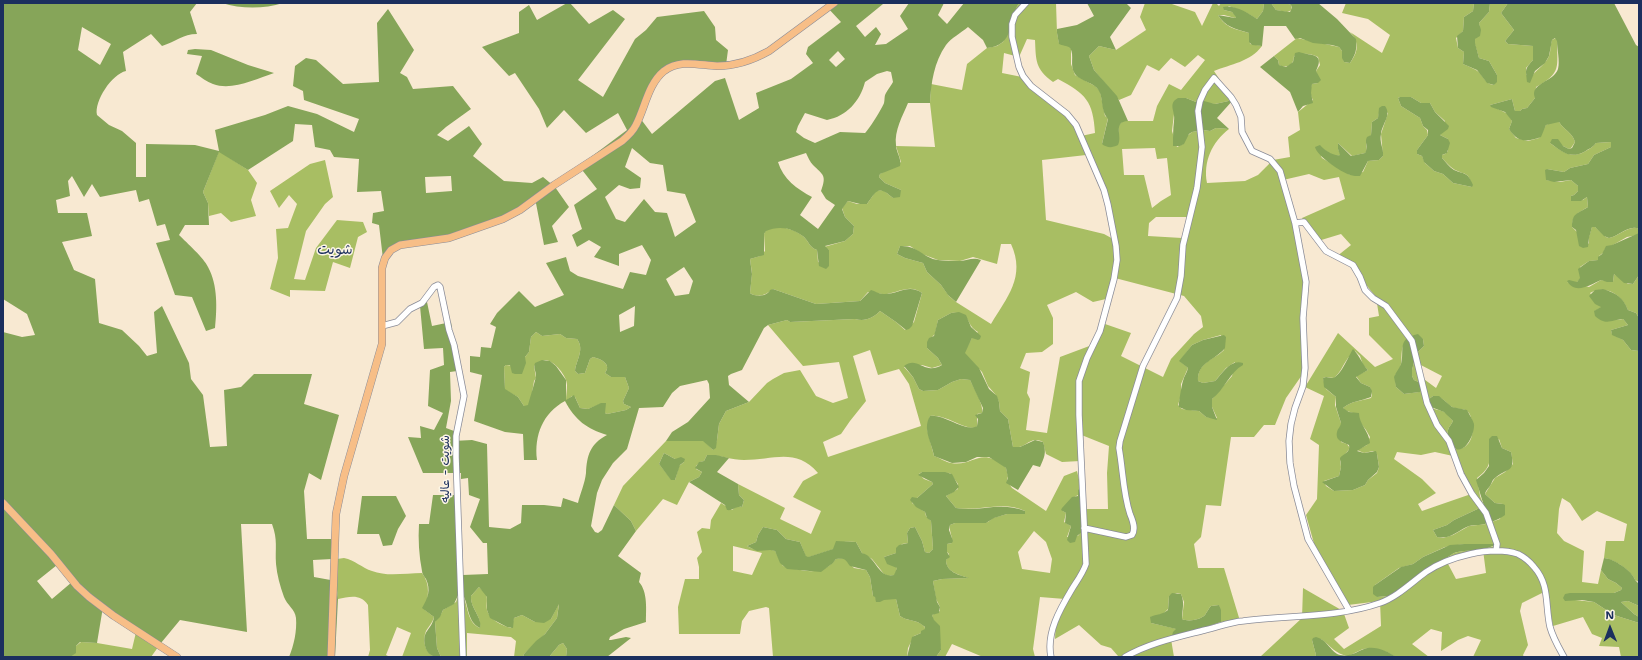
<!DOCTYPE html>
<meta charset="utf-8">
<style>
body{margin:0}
#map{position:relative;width:1642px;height:660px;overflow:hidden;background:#f8e9d2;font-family:"Shantell Sans",sans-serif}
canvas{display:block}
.frame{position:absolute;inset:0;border:4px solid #1b2f5e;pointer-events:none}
.north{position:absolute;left:1590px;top:608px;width:40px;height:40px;-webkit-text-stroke:3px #fcf5e5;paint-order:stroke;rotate:359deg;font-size:11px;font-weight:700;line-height:16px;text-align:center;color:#1b2f5e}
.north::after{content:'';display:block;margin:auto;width:14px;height:18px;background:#1b2f5e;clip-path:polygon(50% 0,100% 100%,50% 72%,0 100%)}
</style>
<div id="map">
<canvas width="1642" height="660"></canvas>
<div class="frame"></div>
<div class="north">N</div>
</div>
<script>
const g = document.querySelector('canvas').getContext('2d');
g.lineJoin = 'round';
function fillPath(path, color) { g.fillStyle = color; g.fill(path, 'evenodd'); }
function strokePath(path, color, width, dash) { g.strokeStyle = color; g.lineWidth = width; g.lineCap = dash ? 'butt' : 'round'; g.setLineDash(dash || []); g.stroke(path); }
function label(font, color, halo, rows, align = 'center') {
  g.font = font + ' "Shantell Sans","Playpen Sans Arabic",sans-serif'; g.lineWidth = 3; g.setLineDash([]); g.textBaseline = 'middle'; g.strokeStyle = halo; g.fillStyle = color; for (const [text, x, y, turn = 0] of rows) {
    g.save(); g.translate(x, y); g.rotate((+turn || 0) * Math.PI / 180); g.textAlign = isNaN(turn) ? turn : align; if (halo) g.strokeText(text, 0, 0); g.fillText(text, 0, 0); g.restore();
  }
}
fillPath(new Path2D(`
 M 1019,3 L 1056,3 L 1057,33 L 1059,43 L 1069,46 L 1071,49 L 1071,64 L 1075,75 L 1095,86 L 1100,91 L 1105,116 L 1108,118 L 1102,144 L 1119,134 L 1118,126 L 1123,121 L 1153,121 L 1157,106 L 1169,84 L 1181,90 L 1205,60 L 1198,55 L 1185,67 L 1171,58 L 1159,71 L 1147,65 L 1131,95 L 1119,100 L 1094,70 L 1089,56 L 1099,46 L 1116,50 L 1146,30 L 1140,17 L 1145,3 L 1169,3 L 1195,12 L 1202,26 L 1213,3 L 1216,3 L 1219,6 L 1221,3 L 1264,3 L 1263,11 L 1257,19 L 1247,13 L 1229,6 L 1224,10 L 1232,12 L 1237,16 L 1235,18 L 1224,15 L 1218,15 C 1226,28 1235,29 1249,33 L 1250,44 L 1262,46 C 1250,62 1231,64 1214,71 L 1233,100 L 1215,104 L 1196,102 L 1186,98 L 1174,114 L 1172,131 L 1177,147 L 1183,144 L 1186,137 L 1192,132 L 1203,130 L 1210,131 L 1216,128 L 1229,129 C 1212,142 1203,162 1207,183 L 1245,181 L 1258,175 L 1273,160 L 1290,157 L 1288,137 L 1300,130 L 1298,112 L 1313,100 C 1310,95 1310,90 1312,84 L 1318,83 L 1316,71 L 1320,65 L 1318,57 C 1309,53 1303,53 1294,56 C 1294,65 1287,69 1279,65 L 1278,60 L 1274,56 L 1297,38 L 1339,47 L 1342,51 L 1344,62 L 1350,63 C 1358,52 1360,43 1350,32 L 1382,53 L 1390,35 L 1368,19 L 1342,13 L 1346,3 L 1474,3 L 1473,11 L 1464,17 L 1463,31 L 1456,38 L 1458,48 L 1464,52 L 1463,64 C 1468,66 1472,68 1476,70 C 1484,75 1484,84 1494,85 L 1497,75 L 1489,61 L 1479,58 L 1474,41 L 1480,28 L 1479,23 L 1489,12 L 1490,3 L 1508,3 L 1501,13 L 1514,30 L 1505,41 L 1508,44 L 1533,46 L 1533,60 L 1526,68 L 1526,75 L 1532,76 C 1537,69 1546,64 1549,56 C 1551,51 1550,45 1552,40 L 1556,38 L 1557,40 C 1557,67 1562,73 1536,87 L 1535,98 L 1527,108 L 1522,109 L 1520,111 L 1515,111 L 1512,99 L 1490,105 L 1508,114 L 1512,121 L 1509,129 L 1516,138 L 1528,141 L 1539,138 L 1546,125 C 1549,124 1555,121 1559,122 C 1564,130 1572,132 1575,142 L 1571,148 L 1569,149 L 1563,146 L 1550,143 C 1561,151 1571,159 1584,152 C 1589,149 1592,148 1596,143 L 1611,142 L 1611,147 L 1594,155 L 1588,164 L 1570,168 L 1564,172 L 1547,169 L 1546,180 L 1560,182 L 1571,180 L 1578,186 L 1578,191 L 1574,195 L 1571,196 L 1571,201 L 1583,200 L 1587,197 L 1588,207 C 1578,213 1572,215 1572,227 L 1589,244 L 1589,237 L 1592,227 L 1595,227 L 1606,237 L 1609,238 C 1618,237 1630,224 1639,229 L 1638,235 L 1627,237 L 1604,250 L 1604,252 L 1599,256 L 1599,260 L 1589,261 L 1580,267 L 1580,279 L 1577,282 L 1567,282 L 1589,287 L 1601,280 L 1613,282 L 1614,274 L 1628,284 L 1633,284 L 1639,275 L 1639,318 L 1636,313 L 1628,310 C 1622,295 1606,284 1590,293 L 1602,307 L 1595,311 L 1618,320 L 1623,319 L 1628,325 L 1611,330 L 1612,334 L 1623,340 L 1631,350 L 1639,351 L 1639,582 L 1635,580 C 1632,571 1614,559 1604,558 L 1606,541 L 1624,541 L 1627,524 L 1597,511 L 1582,521 L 1570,503 L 1562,498 L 1559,509 L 1557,533 L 1564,541 L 1584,551 L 1582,582 L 1598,584 L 1601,570 L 1608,579 L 1616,583 L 1622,588 L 1621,590 L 1614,593 L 1568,594 L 1575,600 L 1594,602 L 1614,615 L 1639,623 L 1639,657 L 1621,657 L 1619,647 L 1599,646 L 1602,638 L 1592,634 L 1583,617 L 1553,626 L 1546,591 L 1522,603 L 1520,611 L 1528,645 L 1523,655 L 1524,657 L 1473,657 L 1481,640 L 1468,636 L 1458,640 L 1441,651 L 1442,632 L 1431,629 L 1412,644 L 1429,657 L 1396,657 L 1387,652 L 1372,648 L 1363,649 L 1348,656 C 1335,654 1331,646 1321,639 L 1312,640 L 1316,655 L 1314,657 L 1260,657 L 1302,618 L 1303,588 L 1343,611 L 1349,628 L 1334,639 L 1344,649 L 1381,626 L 1380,601 L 1348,605 L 1315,547 L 1306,515 L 1317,499 L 1319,445 L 1310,439 L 1324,396 L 1305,387 L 1338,333 L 1375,367 L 1393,359 L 1369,335 L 1369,318 L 1379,316 L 1376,297 L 1363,281 L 1356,266 L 1336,257 L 1351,245 L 1341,234 L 1318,241 L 1302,218 L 1345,199 L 1339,177 L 1324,180 L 1309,174 L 1283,180 L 1295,229 L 1304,281 L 1302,375 L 1286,398 L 1275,425 L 1264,425 L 1254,437 L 1231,437 L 1221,506 L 1206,505 L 1201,537 L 1194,544 L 1198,568 L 1224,568 L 1240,621 L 1221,622 L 1219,605 L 1211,606 C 1209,608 1207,612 1205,615 C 1200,620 1188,622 1182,619 L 1184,602 L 1181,594 L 1177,593 L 1169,596 L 1168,609 L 1163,614 L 1151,617 L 1151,623 L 1177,629 L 1171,639 L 1174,657 L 1117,657 L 1118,656 L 1111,648 L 1101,645 L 1079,625 L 1055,639 L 1056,619 L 1065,599 L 1040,597 L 1033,649 L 1035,657 L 983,657 L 952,644 L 945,657 L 936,657 L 941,650 L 932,615 L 940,611 L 940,607 L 936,599 L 933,581 L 942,579 L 968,578 C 958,574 946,572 946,560 L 948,558 L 949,554 L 947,552 L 947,544 L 952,543 C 953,537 949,532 950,525 L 955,523 L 983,523 L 988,522 L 993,518 L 1007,514 L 1025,514 L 1025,511 C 1003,500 979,512 956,508 L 946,496 L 958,489 L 958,484 L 950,473 L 922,472 L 919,474 L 924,479 L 932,482 L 933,484 L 917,498 L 914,498 L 912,503 L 925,512 L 926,516 L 931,521 L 933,549 L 929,553 L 925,552 L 922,541 L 915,527 L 910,528 L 907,533 L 908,543 L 902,544 L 896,551 L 896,553 L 884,557 L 897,568 L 895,575 L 888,576 L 884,574 L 872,559 L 862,553 L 856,542 C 847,542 839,540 834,549 L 809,557 L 806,557 L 800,542 L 786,539 L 777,530 L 763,527 L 758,535 L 756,542 L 747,546 C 759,553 765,547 775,551 L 783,566 C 803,571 822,577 836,559 L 844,558 L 854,568 L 866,570 L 870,577 L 873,596 L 875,596 L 876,599 L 896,599 L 900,616 C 908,622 920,619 926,629 L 921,633 L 914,636 L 908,648 L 907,657 L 773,657 L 769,608 L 766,607 L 749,611 L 742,621 L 740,634 L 679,634 L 678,607 L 685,579 L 699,579 L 699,567 L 697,558 L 702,552 L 697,532 L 702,528 L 710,529 L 711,520 L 721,503 L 732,510 L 736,507 L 742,507 L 744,500 L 739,495 L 738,484 L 785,508 L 780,519 L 811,534 L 821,511 L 793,497 L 803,481 L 818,473 C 796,447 773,460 744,460 C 732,460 720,455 707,455 L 704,461 L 700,462 L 696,466 L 696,469 L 702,472 L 699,477 L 689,482 L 677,505 L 663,499 L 636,531 L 631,521 L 614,505 L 623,486 L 666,441 L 704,441 L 713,450 L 717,440 L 719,424 L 726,411 L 749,402 L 767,383 L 773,379 L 784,373 L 800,370 L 816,396 L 833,403 L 848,398 L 839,362 L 803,366 L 768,325 L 787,320 L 790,322 L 855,319 C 865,322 873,318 880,311 L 896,322 L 905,330 L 914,322 L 922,293 C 910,284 900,292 887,294 C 881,295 875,292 868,292 L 860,301 L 816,304 L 773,289 C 767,294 758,299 750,293 L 752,273 L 750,259 L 760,256 L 765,251 L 764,234 L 766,230 C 779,225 793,228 804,237 C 809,242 810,248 817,250 L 818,262 L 829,266 L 829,250 L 824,247 L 845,241 L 853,234 L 854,226 L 845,217 L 842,208 L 848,201 L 857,204 L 867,204 L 876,191 L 883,190 L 893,198 L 901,190 L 885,183 L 879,177 L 880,174 L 901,162 L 896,146 L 935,147 L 930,103 L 931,84 L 962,90 L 967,64 L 987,48 L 997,46 L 1003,42 L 1014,11 ZM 1027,39 L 1035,40 C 1036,60 1035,69 1053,82 L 1058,79 C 1086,94 1093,101 1095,133 L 1081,136 L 1068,116 L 1022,77 L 1002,73 L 1004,53 L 1019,57 ZM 1400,97 L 1411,97 L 1421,103 L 1430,103 L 1435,112 L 1445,121 L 1440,135 L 1448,139 L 1448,151 L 1445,154 L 1442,155 L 1442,158 C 1446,162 1450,167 1455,170 C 1466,175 1469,172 1472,187 L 1453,183 L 1443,174 L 1434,171 L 1425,163 L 1422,156 L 1417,154 L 1417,150 L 1428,135 L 1427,130 L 1423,126 L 1420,118 L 1401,106 L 1398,98 ZM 1380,108 L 1388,113 L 1381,134 L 1383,156 L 1379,160 L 1368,161 L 1363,172 L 1350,175 L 1322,158 L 1321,156 L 1323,149 L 1334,156 L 1341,155 L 1338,149 L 1338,143 L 1352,156 L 1365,153 L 1367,151 L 1366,144 L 1371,135 L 1372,122 L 1378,118 ZM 1155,148 L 1157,159 L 1167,158 L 1171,195 L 1161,201 L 1152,208 L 1144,175 L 1124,175 L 1122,149 ZM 1086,155 L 1111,213 L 1115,240 L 1104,234 L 1046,220 L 1042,160 ZM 1156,217 L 1187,217 L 1182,238 L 1148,236 L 1149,223 ZM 1001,244 L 1011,244 C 1026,277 1007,297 991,324 L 956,302 L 949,296 L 941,285 L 927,272 L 923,263 L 905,258 L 897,254 L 900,246 L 910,246 L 922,254 L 938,260 L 960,261 L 973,257 L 997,264 ZM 1115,278 L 1184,296 L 1201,316 L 1203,327 L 1194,334 L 1171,359 L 1163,377 L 1121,356 L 1131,333 L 1105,324 L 1092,345 L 1060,357 L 1047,433 L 1026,430 L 1030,399 L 1027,393 L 1030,372 L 1020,368 L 1026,353 L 1042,352 L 1053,344 L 1053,318 L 1047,305 L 1076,292 L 1093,302 L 1106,299 ZM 951,313 C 972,311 964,324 978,332 L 972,338 L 964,353 L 982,372 L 988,386 L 995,394 L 999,402 L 1000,411 L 1008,419 L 1013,447 C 1026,450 1029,435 1043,442 L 1046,454 L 1062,462 L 1080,461 L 1079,434 L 1109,446 L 1107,473 L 1108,509 L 1085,509 L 1079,535 L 1077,536 L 1067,537 L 1071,526 L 1064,522 L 1066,513 L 1063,511 L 1071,499 L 1078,495 L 1078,491 L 1081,488 L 1077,471 L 1064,476 L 1046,511 L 1012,488 L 1007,481 L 1008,476 L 1006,468 C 980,445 975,467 951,463 C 945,462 940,458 934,456 L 927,429 L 930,416 C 946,414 959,428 975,428 L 977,426 L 977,414 L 982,413 C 984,405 974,388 970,380 L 961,379 L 952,382 L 938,390 L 923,391 L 919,389 L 913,377 L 904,367 L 922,365 L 932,368 L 942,365 L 938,358 L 927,348 L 932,337 L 935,334 L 938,320 ZM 1221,335 L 1224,350 C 1214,360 1197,362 1198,381 L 1203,383 L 1215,381 L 1226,368 L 1235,362 L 1232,376 L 1212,399 L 1212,407 L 1217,418 L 1206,417 L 1199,411 L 1182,409 L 1178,405 L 1181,395 L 1181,384 L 1188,368 L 1180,361 L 1192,345 L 1203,340 ZM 1411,337 L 1423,339 L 1424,346 L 1416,354 L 1412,370 L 1412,376 L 1414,380 L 1423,384 L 1419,392 L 1404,394 L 1396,387 L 1395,375 C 1408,365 1394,347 1411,337 ZM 870,350 L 878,375 L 899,369 L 909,384 L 921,426 L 828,457 L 823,442 L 841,434 L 850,421 L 866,401 L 853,356 ZM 1355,351 L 1360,356 L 1363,365 L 1368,370 L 1356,376 L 1361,383 L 1370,387 L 1372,395 L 1371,398 C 1361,401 1351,401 1343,408 L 1344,410 L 1353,413 L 1366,430 L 1370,437 L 1367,445 L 1357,450 L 1364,453 L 1373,451 L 1377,454 L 1379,467 L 1377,473 L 1368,480 L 1365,485 L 1353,490 L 1334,491 L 1326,486 L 1324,481 L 1339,476 L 1341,467 L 1340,461 L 1350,448 L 1347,444 L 1341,442 L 1341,423 L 1335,405 L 1336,397 L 1326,389 L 1323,378 L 1326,377 L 1334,378 C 1340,373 1342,367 1346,361 C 1348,357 1352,354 1355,351 ZM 1417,363 L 1442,376 L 1436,388 L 1417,374 ZM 1433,396 C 1444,397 1444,402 1452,407 C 1457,410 1465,407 1469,413 C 1476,425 1474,450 1456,449 C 1452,444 1446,437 1448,430 C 1449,426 1452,424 1453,421 C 1450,418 1448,415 1446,413 C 1437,407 1430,413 1429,399 ZM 1499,439 L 1502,448 L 1511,452 L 1513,464 L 1505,472 L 1495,478 L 1485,494 L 1495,503 L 1503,504 L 1500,519 L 1486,524 L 1469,526 L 1453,535 L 1443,538 L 1437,537 L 1433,530 L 1447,525 L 1454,520 L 1484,506 L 1480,496 L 1477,478 C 1490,468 1490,464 1490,448 ZM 1397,452 L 1421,455 L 1435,452 L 1453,456 L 1474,493 L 1422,511 L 1418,504 L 1436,493 L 1422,479 L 1394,459 ZM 664,453 L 675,459 L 679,459 L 684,462 L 679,466 L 675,480 L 671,479 L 659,464 ZM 1034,531 L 1046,542 L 1052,559 L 1050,573 L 1022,569 L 1018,552 ZM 1464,544 L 1494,544 L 1494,546 C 1481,551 1467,549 1454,553 L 1389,596 L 1377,597 L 1375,585 L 1399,568 L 1413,564 L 1423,557 L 1445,547 ZM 733,546 L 762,553 L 752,575 L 733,571 ZM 1483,550 L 1486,573 L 1456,579 L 1447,562 Z
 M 1271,3 L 1286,3 L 1291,5 L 1292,10 L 1287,12 L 1276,10 Z
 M 219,151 L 248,170 L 257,183 L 251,200 L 256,216 L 231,222 L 221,213 L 209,216 L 208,203 L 203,192 Z
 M 325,160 L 333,197 L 325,204 L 306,231 L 294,279 L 305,280 L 316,248 L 337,220 L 363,222 L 367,232 L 358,237 L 350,268 L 333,262 L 325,291 L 290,290 L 290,297 L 270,289 L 278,258 L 276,229 L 288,228 L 297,204 L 289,195 L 279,208 L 270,191 L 310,164 Z
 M 536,332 L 542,336 L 560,334 L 566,338 L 577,339 C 585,350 576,360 575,371 L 578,374 L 585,373 L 590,359 L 593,357 C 601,359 612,364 605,373 L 611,377 L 625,377 L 629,388 L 623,401 L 624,404 L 631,407 L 626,410 L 607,414 L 605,413 L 605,405 L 603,403 L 588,409 L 580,408 L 575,397 L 572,396 L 566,401 C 566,395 567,390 567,385 C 567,376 554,360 545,360 C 540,361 537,364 534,366 L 536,378 L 534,381 L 531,399 L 528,406 L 524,406 L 518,397 L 505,390 L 504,367 L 506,365 L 524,367 L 525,357 L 529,352 L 531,337 Z
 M 344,558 C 355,560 362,568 372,571 C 387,577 406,573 422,573 C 431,585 428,597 425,610 L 434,617 C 433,622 429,626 426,631 C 422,641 425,653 435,657 L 402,657 L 411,633 L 397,627 L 386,655 L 390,657 L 368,657 L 370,650 L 368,605 C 360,593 349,597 338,599 L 336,581 L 337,559 Z
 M 479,587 L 486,594 C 488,599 486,604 487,610 C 489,619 502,626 511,628 L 514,618 L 522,615 L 535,622 L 551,619 L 559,603 L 557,618 L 545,634 L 524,654 L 523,657 L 514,657 L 516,641 L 511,637 L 467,633 L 467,657 L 441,657 L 437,648 L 435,622 C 437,617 441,616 443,610 L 456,602 L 460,591 C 469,601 465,622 480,628 C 482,616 470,608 471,596 Z
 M 1628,601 L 1639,606 L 1639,617 L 1634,614 L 1621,602 Z
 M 137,628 L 161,643 L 151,657 L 55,657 L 70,657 L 76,646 L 81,642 L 97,643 L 132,649 Z
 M 563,643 L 567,649 L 566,657 L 549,657 L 559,645 Z`), '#a8be63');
fillPath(new Path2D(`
 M 3,3 L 197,3 L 190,12 L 197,34 C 183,34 175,42 162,46 L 151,34 L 123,52 L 126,71 C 112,74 94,101 97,115 L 109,125 L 122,131 L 136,143 L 136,177 L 146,177 L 146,144 L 195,145 L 219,151 L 215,130 L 265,115 L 288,106 L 317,114 L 354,132 L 359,119 L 304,100 L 303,91 L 293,86 L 295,66 L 306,58 L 316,60 L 343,84 L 379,82 L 377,23 L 388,9 L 414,50 L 400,73 L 407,77 L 413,89 L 453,86 L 471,109 L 446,127 L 437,135 L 448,141 L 469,126 L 482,144 L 473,156 L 504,181 L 532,183 L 543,177 L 555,187 L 569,207 L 552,226 L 558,242 L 544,245 L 535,198 L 507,217 L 440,241 L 399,246 L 383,259 L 379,225 L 372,223 L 373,213 L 384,211 L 381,191 L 357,192 L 359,159 L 334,157 L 330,150 L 315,147 L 312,125 L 295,124 L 293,141 L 248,170 L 219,152 L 203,192 L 208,203 L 209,225 L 185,225 L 179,235 C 187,243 204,258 208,267 C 218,285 217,309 215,328 L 206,331 L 192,297 L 175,295 L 156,243 L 170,240 L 165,224 L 157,226 L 149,199 L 139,202 L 136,190 L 100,197 L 92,184 L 84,197 L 72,176 L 68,181 L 70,196 L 56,200 L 58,213 L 87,213 L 92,236 L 62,242 L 74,270 L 95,279 L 99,323 L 122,330 L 139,346 L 147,356 L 157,353 L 154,312 L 162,306 L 189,363 L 191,379 L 203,395 L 210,447 L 227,446 L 224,390 L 241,387 L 254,374 L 312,374 L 304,404 L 339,415 L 321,480 L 309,473 L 304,491 L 307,539 L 331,539 L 332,559 L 313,560 L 314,577 L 336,581 L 338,599 L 335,657 L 289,657 C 294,645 297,631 296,618 C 295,609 287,605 284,597 C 280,586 277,575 276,564 C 275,548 278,540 272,524 L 241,524 L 247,632 L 180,620 L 161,643 L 103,607 L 97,643 L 80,642 L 76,646 L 76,653 L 70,657 L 3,657 L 3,332 L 22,337 L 35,335 L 27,314 L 3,299 ZM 82,27 L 111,44 L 100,65 L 78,50 ZM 451,176 L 452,191 L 426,193 L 425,177 ZM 57,565 L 72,582 L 52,599 L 37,581 Z
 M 222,3 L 283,3 C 264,9 241,9 222,3 Z
 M 567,3 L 570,3 L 589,24 L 613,10 L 625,19 L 578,80 L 603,97 L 635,39 L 646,30 L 657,17 L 704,11 L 715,27 L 716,40 L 728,50 L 726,65 L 678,63 L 653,82 L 640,118 L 652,134 L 715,81 L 725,78 L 739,120 L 759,108 L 756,93 L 791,79 L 813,63 L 806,54 L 808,47 L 841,22 L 826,6 L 830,3 L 883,4 L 856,26 L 865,37 L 876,27 L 881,34 L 875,45 L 886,44 L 908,29 L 900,16 L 909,3 L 944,3 L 938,15 L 947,24 L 964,3 L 1019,3 C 1007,21 1016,45 987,48 L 983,40 L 968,27 C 961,33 951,38 946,45 C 934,62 931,83 930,103 L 908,103 C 903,115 894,131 896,145 C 896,152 902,159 900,166 L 880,174 L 879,177 L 885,183 L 901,190 L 900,197 L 893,198 C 878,185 877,190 867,204 L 860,204 L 848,201 L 842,209 L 845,217 L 854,226 L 853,234 L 845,241 L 825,246 L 829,250 L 829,266 L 826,269 L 819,266 L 817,250 C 810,248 809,242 804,237 C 793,228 779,225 766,231 L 764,234 L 764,255 L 750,259 L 752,274 L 750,293 C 755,297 767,297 770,290 L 773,289 L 816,304 L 860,301 L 871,290 C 875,291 879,294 883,294 C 898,295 908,283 922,293 L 912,326 L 909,329 L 906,330 L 896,322 L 880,311 C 873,318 865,322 855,319 L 790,322 L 787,320 L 768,325 L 764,328 L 742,370 L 731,374 L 728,376 L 729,385 L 749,402 L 726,411 L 719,424 L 716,448 L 713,450 L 703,441 L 666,441 L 672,432 L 688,422 L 710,398 L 709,384 L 707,380 L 680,386 L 672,393 L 663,407 L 639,408 L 627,449 L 613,463 L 602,480 L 597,493 L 591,526 L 595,532 L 598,533 L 602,530 L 614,505 L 631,521 L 636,531 L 618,556 L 641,573 L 639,582 C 648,592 646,610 646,622 L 624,629 L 610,637 L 609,640 L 611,640 L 626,637 L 631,638 L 607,657 L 566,657 L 567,649 L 563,643 L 559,645 L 549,657 L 523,657 L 524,654 L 536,641 L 545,634 L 557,618 L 559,604 L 551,619 L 544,623 L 535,622 L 522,615 L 514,618 L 513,628 L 507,627 L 490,618 L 487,610 L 487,597 L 479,587 L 471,596 C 470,608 483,618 480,628 C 465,621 470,601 460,591 L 454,604 L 443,610 L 440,617 L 435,622 L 437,648 L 441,657 C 434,657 429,656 426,649 C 420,630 432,631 434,617 L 422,608 C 428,598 431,590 426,579 C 424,576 422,574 422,571 C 419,556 418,539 419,524 L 429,524 L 433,495 L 457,495 L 463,575 L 488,574 L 487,543 L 483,543 L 470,527 L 480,499 L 469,495 L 468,478 L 461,479 L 461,473 L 423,473 L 408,437 L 421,438 L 420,426 L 434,430 L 443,413 L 428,406 L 430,370 L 444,365 L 443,348 L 424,349 L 420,306 L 427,302 L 432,326 L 451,322 L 457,371 L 450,372 L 451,401 L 446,428 L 454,431 L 453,441 L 472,440 L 487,444 L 489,527 L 510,529 L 521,523 L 522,505 L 544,505 L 561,507 L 563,498 L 578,503 C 580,494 585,483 586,473 C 587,455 590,444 607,435 C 587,429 575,420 565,401 C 543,413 534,435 537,460 L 524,460 L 523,434 L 505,432 L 474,421 L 482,375 L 470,372 L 470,356 L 480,357 L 481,347 L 491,348 L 496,327 L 490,324 L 497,313 L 519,291 L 535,307 L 564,295 L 546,263 L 566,257 L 570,271 L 578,276 L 623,289 L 630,272 L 646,275 L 651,260 L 642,245 L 619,254 L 619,266 L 594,257 L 601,247 L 589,240 L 577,247 L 572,235 L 582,229 L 574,205 L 597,189 L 579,166 L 627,130 L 618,113 L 586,133 L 564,110 L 547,128 L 539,109 L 515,73 L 509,76 L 482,47 L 519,33 L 519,12 L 529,5 L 537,20 ZM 838,51 L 845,59 L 836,67 L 829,60 ZM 887,71 L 891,72 L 893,82 C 891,86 888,89 886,93 C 884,96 885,99 884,103 C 883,107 868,131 865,133 L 840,132 L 815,143 L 804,138 L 796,132 L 798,126 L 805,113 L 827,120 C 847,116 860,101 865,82 L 877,74 ZM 632,148 L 650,163 L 663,165 L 667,191 L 685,194 L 696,222 L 675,237 L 667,213 L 655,212 L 644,199 L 625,222 L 616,219 L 605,197 L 619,185 L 630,189 L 640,188 L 641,178 L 625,167 ZM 806,153 C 808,157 810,162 813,165 C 823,175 827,175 821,191 L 826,199 L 835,205 L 818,229 L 800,215 L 812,197 C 797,189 783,179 778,162 ZM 684,267 L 693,281 L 689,294 L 675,296 L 666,279 ZM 635,306 L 634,326 L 620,332 L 619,315 ZM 536,332 L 542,336 L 560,334 L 566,338 L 577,339 C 585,350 576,360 575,371 L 578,374 L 585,373 L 590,359 L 593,357 C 601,359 612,364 605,373 L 611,377 L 625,377 L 629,388 L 623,401 L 624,404 L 631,407 L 626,410 L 607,414 L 605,413 L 606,403 L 601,403 L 588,409 L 580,408 L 574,395 L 566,400 L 566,380 L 556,366 L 550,361 L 542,360 L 535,363 C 533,368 536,371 536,376 C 536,378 529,402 528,405 L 524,406 L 518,397 L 505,389 L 504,367 L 506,365 L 510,365 L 512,373 L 515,374 L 522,374 L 526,363 L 525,357 L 529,352 L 531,337 Z
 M 1087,3 L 1126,3 L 1131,8 L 1110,37 L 1116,50 L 1099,46 L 1089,56 L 1094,70 L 1117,96 L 1128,121 C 1112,122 1123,136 1118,145 C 1112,148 1107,148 1102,144 L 1108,119 C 1101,111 1103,101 1100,93 C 1096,82 1081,82 1075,74 C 1069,66 1075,55 1070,48 C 1067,45 1062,46 1059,44 L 1057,33 L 1057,29 L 1077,25 L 1094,16 Z
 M 1264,3 L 1271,3 L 1276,10 L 1290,12 L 1292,8 L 1291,5 L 1286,3 L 1318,3 L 1337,19 L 1356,39 C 1357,49 1356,54 1350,63 L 1344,62 L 1342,58 L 1342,51 L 1339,47 L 1332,45 L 1313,43 L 1300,38 L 1295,39 L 1286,26 L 1264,26 L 1262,46 L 1252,45 L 1249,42 L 1249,33 C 1236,29 1225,27 1218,15 L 1235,18 L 1236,17 L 1232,12 L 1224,10 L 1223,7 C 1233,4 1249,13 1257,19 L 1263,11 Z
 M 1474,3 L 1490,3 L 1489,12 L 1479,23 L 1481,30 L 1480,36 L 1475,39 L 1475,43 L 1479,58 L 1489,61 L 1497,75 L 1497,82 L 1494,85 L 1487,83 L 1477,70 L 1463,64 L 1464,52 L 1458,48 L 1457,36 L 1463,31 L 1464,17 L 1473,11 Z
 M 1508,3 L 1614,3 L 1636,45 L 1639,47 L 1639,229 C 1629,224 1618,237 1609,238 L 1604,236 L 1595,227 L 1592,227 L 1589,238 L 1588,247 L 1583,248 L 1579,246 L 1576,230 L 1572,227 C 1572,213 1577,214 1588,207 L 1587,197 L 1581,201 L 1571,201 L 1571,196 L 1574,195 L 1578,191 L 1578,186 L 1571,180 L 1554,182 L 1546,180 L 1545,170 L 1547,169 L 1564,172 L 1570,168 L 1588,164 L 1594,155 L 1611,147 L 1611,142 L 1596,143 C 1592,148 1590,148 1584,152 C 1570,159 1562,152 1550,143 L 1552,139 L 1558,139 L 1563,146 L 1569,149 L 1572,148 L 1575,142 C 1572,132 1564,130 1559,122 L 1546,125 L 1541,137 C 1526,142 1518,143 1509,129 L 1512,121 L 1505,112 L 1491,107 L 1490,105 L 1512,99 L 1515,111 L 1520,111 L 1522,109 L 1527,108 L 1535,98 C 1529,83 1554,82 1558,69 C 1560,61 1557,49 1557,41 L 1555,38 L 1552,40 L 1549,56 L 1545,63 L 1535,71 L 1530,83 L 1527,82 C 1526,69 1524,70 1533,60 L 1533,46 L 1508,44 L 1505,41 L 1514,30 L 1501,13 Z
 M 195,49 L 211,50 L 248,65 L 274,73 C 256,79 232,91 213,84 C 207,82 201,77 196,74 L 202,56 L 187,54 L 188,50 Z
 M 1299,52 C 1312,56 1325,53 1316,71 L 1321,80 L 1318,83 L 1312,84 L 1311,93 L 1313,103 L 1303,106 L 1298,112 L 1290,92 L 1260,67 L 1274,56 L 1278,60 L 1279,65 L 1286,67 L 1293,62 L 1295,53 Z
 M 1400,97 L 1411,97 L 1421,103 L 1430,103 L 1435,112 L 1449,126 L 1448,129 L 1440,135 L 1448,139 L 1450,143 L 1447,153 L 1442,155 L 1442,158 C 1446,162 1449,167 1454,170 C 1465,175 1467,171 1473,185 L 1472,187 L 1453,183 L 1443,174 L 1434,171 L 1424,162 L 1422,156 L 1417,154 L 1417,150 L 1428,135 L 1428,130 L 1423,126 L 1420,118 L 1401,106 L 1398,98 Z
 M 1178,98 L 1186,98 L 1196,102 L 1204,101 L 1215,104 L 1233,100 L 1217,118 L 1229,129 L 1216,128 L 1210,131 L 1203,130 L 1192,132 L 1189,134 L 1184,144 L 1180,146 L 1173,146 C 1173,137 1173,129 1174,121 C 1176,112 1167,104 1178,98 Z
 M 1382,106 L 1385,106 C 1392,115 1382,124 1381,134 C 1379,142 1384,149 1383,156 L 1379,160 L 1368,161 L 1360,176 C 1357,176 1353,176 1350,175 C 1341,172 1317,156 1315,147 L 1320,145 C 1324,150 1335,157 1340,155 L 1338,149 L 1338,143 L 1351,156 L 1365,153 C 1369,148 1364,142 1367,137 L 1371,135 L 1372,122 L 1378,118 L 1379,108 Z
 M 1639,233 L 1639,275 L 1633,284 L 1624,283 L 1614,274 L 1613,282 L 1607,282 L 1601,280 C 1590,285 1575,295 1567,281 L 1569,280 L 1577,282 L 1580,278 L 1578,269 L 1589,261 L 1598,260 L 1598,257 L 1602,254 L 1606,246 L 1612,245 Z
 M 900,246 C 918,245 923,258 938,260 C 942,261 955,261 960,261 C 968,260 973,257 981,260 L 956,302 L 948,295 L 941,285 L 927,272 L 923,263 L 905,258 L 897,254 Z
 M 1603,289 C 1616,293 1623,297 1628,310 L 1636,313 L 1639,318 L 1639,351 L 1631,350 L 1623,340 L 1612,335 L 1611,330 L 1628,325 L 1623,319 C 1611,320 1606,326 1595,316 L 1594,311 L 1601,307 L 1595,304 L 1589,296 L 1595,290 Z
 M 959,312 L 966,315 L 971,327 L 981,336 L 980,339 L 978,340 L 972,338 L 965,353 L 979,368 L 989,389 L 997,396 L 999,402 L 1000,411 L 1008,419 L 1013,447 L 1020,447 L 1035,440 L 1043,442 C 1047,453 1044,458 1040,467 L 1033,465 L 1018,490 L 1006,483 L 1008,478 L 1006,468 L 989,457 L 977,457 L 966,462 L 952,463 L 934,456 C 932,443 922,429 930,416 C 945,414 965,433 977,426 L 978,419 L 975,415 L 982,413 L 983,408 L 970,380 L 961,379 L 952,382 L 938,390 L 923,391 L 919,389 L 913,377 L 904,366 C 914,358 921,367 929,368 C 933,369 939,367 942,365 L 938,358 L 927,348 L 927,342 L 929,338 L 934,336 L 938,320 L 951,313 Z
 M 1418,334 L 1423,339 L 1424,346 L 1416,354 L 1412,370 L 1412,376 L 1414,380 L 1423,384 L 1420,392 L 1404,394 L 1396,387 L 1394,377 C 1396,372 1399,369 1401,364 C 1405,350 1396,339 1418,334 Z
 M 1224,335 L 1226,337 L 1225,348 C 1216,360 1197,362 1198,381 L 1203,383 L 1215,381 C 1223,373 1230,359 1243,363 L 1243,365 C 1230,372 1224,390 1212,399 L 1212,407 L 1217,420 L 1206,417 L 1199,411 L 1186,410 L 1179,407 C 1178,406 1182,383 1183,381 C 1184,376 1187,373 1188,368 L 1179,361 L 1192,345 L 1203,340 Z
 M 1353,349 C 1360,356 1362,364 1368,370 L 1356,377 L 1361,383 L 1370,387 L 1372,391 L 1371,397 C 1361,401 1351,401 1343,408 L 1349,412 L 1359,413 C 1359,424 1369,431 1370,443 L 1357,451 L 1364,453 L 1376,451 L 1377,454 L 1379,467 L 1377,472 L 1368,480 L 1365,485 L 1353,490 L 1334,491 L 1322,482 L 1339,476 L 1341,467 L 1340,458 C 1343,454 1351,452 1349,445 C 1343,442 1335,441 1337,432 C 1338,428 1341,426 1341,423 L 1336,407 L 1336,397 L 1324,387 L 1323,378 L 1326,377 C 1328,377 1330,378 1332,378 C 1340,378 1349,355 1353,349 Z
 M 1433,396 L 1439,396 L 1452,407 L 1467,410 C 1469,414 1473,420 1474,424 C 1475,433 1466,453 1456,449 C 1452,444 1446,437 1448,430 C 1449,426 1452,424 1453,421 L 1444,412 L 1431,407 L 1429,399 Z
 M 1492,436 L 1497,436 L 1502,448 L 1511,452 C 1516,474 1507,467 1495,478 C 1492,480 1492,483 1490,486 C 1488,489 1486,490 1485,494 L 1495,503 L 1503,504 L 1505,505 L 1505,515 C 1499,520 1487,524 1479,525 C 1476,525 1472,525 1469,526 C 1458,530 1451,540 1437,537 L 1433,530 L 1447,525 L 1454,520 L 1484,506 L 1476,480 L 1484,473 L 1489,466 L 1489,439 Z
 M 664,453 L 675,459 L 681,457 L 685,459 L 684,462 L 680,465 L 675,480 L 671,480 L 659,464 Z
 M 716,455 L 729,458 L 717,472 L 738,484 L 739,495 L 744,500 L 742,507 C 736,506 733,511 727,510 L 725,505 L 689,482 L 699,477 L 702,472 L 695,468 L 699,462 L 704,461 L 707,455 Z
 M 922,472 L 945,472 L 952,474 L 959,487 L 954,492 L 946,496 L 956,508 C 980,512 1001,501 1025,511 L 1025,514 L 1007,514 L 994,518 L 986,523 L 955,523 L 950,525 L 949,530 L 953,541 L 952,543 L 947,544 L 947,552 L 950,557 L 946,560 C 946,572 959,575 969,578 L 942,579 L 933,581 L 937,602 L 940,607 L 939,613 L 932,615 L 934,620 L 940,626 L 941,650 L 936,657 L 907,657 L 912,637 L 921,633 L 921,631 L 925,629 L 925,627 C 915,618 908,622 900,616 L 896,599 L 884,600 L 880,602 L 876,602 L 875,597 L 873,596 L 870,577 L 866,570 L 850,566 C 845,559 845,558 836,559 L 833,563 L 821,572 L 787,569 L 780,563 L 775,551 L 770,550 L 757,551 L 747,546 L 756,542 L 758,535 L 763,527 L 777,530 L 786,539 L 800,542 L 806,556 L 808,557 L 833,549 L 836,541 L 856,542 L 862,553 C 876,556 878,579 894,575 L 897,568 L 887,564 L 884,557 L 896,553 L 896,548 L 899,545 L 908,543 L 907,533 L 910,528 L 915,527 L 922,541 L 925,552 L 929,553 L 933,549 L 931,521 L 927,518 L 925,512 L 916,507 L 910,500 L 912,497 L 917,498 L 933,484 L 932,482 L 918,475 Z
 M 1081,488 L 1082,532 L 1077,536 L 1075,542 L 1070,543 L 1067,540 L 1071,526 L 1065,523 L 1066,513 L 1061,510 L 1062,508 L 1072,497 L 1078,496 L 1078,490 Z
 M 362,496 L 396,496 L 406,516 L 398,529 L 392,545 L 383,546 L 379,534 L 357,534 Z
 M 1464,544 L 1496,544 C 1485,552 1467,549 1454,553 L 1389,596 L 1377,597 L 1373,594 L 1373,587 L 1375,585 L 1401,567 L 1413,564 L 1423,557 L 1450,545 Z
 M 1604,558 C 1612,558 1629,569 1633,576 C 1635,580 1636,581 1639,584 L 1639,606 L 1628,601 L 1621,602 L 1634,614 L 1639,617 L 1639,623 L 1614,615 L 1594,602 L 1582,600 L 1565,601 L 1563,598 L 1565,594 L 1570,593 L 1614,593 L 1621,590 L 1622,588 L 1616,583 L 1608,579 L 1601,570 Z
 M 1172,593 L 1181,594 C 1185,603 1182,610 1182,619 C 1188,622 1200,620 1205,615 C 1207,612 1209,608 1211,606 L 1219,605 L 1221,610 L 1221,622 L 1171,639 L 1173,632 L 1176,629 L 1151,623 L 1150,617 C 1157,614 1162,615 1168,610 L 1169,596 Z
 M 1316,637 C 1328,640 1331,653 1340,655 C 1350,657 1356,652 1364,649 C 1374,645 1388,651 1396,657 L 1314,657 L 1316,655 L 1312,640 L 1313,638 Z`), '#86a559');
const minor = new Path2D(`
 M 1026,3 L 1015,15 L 1012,24 L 1012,37 L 1019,67 L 1023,76 L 1031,86 L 1067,114 L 1076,125 L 1104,190 L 1108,205 L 1116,246 L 1117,260 L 1114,279 L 1100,331 L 1087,358 L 1079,381 L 1079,415 L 1086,564 C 1083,573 1077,581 1072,589 C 1060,609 1046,633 1051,657
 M 1295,223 L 1304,222 L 1326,251 L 1353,265 L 1360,277 L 1365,290 L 1373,298 L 1386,306 L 1412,341 L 1427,403 L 1437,425 L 1449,441 L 1461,474 L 1472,494 L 1486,513 L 1497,544 L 1496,551
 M 382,326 L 397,322 L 410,309 L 422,303 L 434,287 L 438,285 L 440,287 L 449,330 L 454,345 L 464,396 L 456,436 L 456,457 L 463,657
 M 1084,528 L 1126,537 L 1132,535 C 1136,529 1133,521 1130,514 C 1123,493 1123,470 1119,448 L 1120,441 L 1143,366 L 1177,298 L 1181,276 L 1183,245 L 1197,188 L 1202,147 L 1198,111 L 1200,101 L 1205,90 L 1214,78 L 1231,97 L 1236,105 L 1241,117 L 1242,132 L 1252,151 L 1270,159 L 1280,171 L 1295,223 L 1306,282 L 1303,318 L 1305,368 L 1303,386 L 1295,408 L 1291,424 L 1289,441 L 1290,463 L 1294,486 L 1308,539 L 1349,610
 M 1125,657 C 1149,643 1178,637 1205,630 C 1218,627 1230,622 1243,621 C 1288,615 1337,618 1380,603 C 1397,597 1411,583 1426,572 C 1448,557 1491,545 1518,554 C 1524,557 1530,562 1534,567 C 1550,585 1545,605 1550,627 C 1553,638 1559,648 1564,657`);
const major = new Path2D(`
 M 3,503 L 51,554 L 77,586 L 89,597 L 114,616 L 177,657
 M 331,657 L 336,514 L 344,476 L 382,344 L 382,268 L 385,258 L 391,250 L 400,245 L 449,238 L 503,219 L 520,210 L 554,185 L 622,141 C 628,136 633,131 636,125 C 645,108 648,84 664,71 C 680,59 698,65 717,66 C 735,66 753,60 769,51 L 834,3`);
strokePath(minor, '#8a8c98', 7);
strokePath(major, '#8a8c98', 8);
strokePath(minor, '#fff', 5.5);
strokePath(major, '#f7be87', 7);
label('12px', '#1b2f5e', '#fcf5e5', [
 ["شويت - عاليه",446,469,-90]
]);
label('14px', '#1b2f5e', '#fcf5e5', [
 ["شويت",335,250]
]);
</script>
